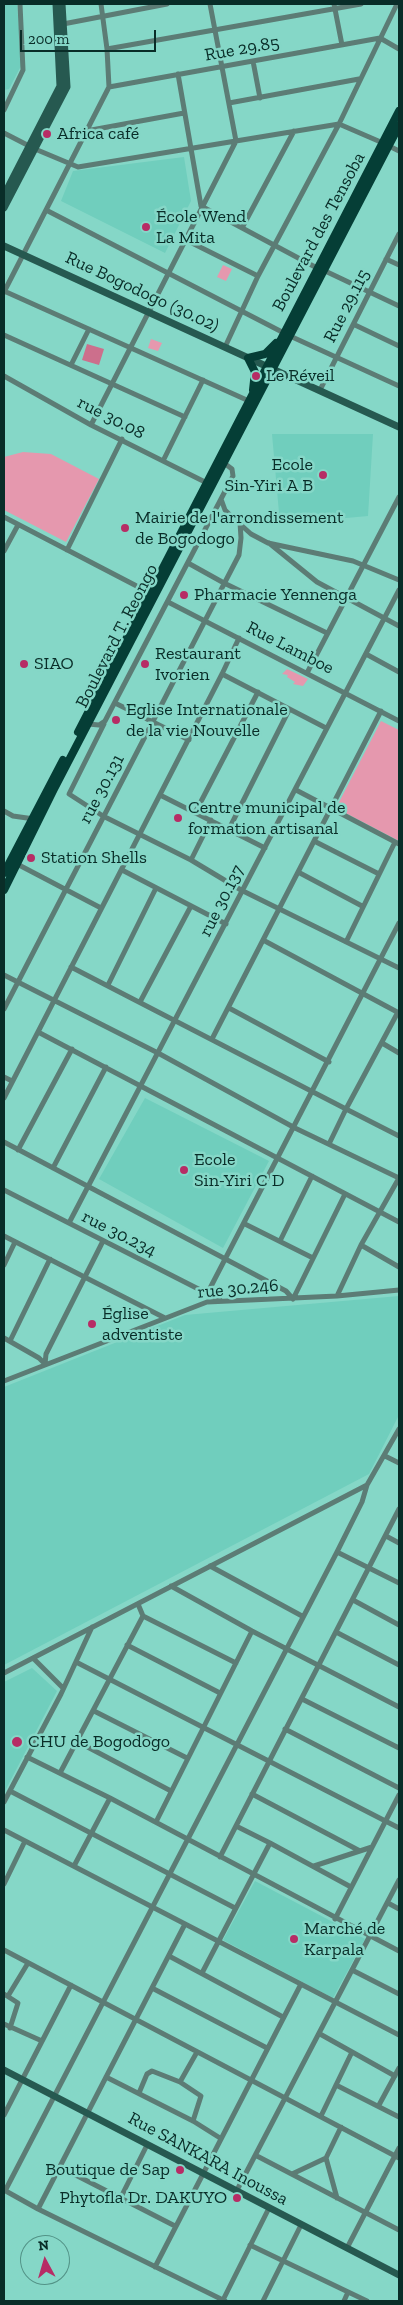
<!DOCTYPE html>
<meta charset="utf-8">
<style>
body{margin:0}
#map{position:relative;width:403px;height:2305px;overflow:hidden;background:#85d7c7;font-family:"Zilla Slab",serif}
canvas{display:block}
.frame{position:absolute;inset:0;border:5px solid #092d28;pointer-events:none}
.north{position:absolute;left:20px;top:2235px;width:50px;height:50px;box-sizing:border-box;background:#85d7c7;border:1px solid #539387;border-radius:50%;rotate:354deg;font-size:14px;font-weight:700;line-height:20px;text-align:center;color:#092d28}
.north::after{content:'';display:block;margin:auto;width:18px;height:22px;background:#b72c65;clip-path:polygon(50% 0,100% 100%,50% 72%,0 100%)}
.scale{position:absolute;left:20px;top:30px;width:136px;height:22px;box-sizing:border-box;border:2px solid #092d28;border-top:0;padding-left:6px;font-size:15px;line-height:18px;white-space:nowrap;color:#092d28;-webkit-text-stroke:4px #85d7c7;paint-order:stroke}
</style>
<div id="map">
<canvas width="403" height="2305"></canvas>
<div class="frame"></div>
<div class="north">N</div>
<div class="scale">200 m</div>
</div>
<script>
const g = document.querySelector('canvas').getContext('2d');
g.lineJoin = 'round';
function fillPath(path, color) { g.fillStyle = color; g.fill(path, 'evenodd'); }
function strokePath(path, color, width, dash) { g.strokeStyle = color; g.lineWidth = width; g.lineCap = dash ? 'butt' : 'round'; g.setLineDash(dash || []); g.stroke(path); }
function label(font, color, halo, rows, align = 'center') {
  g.font = font + ' "Zilla Slab",serif'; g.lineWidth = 5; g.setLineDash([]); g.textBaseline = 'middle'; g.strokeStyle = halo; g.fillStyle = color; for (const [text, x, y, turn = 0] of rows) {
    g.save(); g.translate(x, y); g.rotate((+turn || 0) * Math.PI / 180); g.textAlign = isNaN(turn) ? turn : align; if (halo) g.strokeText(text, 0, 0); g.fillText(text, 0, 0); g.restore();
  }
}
fillPath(new Path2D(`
 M 4,4 L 17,4 L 22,64 L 9,89 L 4,90 Z
 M 184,157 L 191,201 L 165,253 L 61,201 L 73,171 Z
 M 272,434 L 373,434 L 368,516 L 280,524 Z
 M 145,1098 L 269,1161 L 223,1248 L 99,1179 Z
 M 399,1296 L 399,1415 L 369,1474 L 4,1665 L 4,1387 L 185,1315 Z
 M 32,1668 L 57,1691 L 4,1793 L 4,1682 Z
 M 255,1881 L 365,1939 L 333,1998 L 223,1940 Z`), '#70cebd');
fillPath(new Path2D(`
 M 223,265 L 232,269 L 226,281 L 217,277 Z
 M 151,339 L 162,343 L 158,351 L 148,348 Z
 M 23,452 L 51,454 L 99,479 L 66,542 L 4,510 L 4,457 Z
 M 287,669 L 308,679 L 303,686 L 293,684 L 295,682 L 287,677 L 288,675 L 282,674 Z
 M 381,721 L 399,730 L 399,841 L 336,808 Z`), '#e598ae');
fillPath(new Path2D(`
 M 87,344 L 104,349 L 99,365 L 82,360 Z`), '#cc6f8c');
strokePath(new Path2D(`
 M 334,4 L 342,45
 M 63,24 L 167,4
 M 107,49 L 361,4
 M 253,61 L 260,98
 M 178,74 L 201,206 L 317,268
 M 109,87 L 380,38 L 399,49
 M 229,103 L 359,79
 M 4,110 L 23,70 L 20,4
 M 86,131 L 184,113
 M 4,133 L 35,149 L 78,167 L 339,124 L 383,143
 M 389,146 L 399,151
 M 46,210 L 284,333
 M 242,228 L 294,131
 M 184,239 L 258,276
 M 386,259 L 399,265
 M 323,270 L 399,306
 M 4,291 L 249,401
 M 4,292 L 109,87 L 107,49 L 101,4
 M 355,325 L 399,346
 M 4,335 L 185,417
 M 290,336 L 399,386
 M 225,347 L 258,276 L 339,124 L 397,4
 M 71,365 L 89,329
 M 4,376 L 91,425 L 209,484
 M 320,390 L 399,234
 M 91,425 L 236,141 L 210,4
 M 163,461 L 203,380
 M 221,499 L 225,510 L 231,516 L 251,534 L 268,543 L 353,561 L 399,580
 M 4,517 L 152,594
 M 269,543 L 317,582 L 399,626
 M 67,550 L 122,439
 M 4,551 L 18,525
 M 188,563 L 224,583 L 327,633
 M 168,602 L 399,721
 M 366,654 L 399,672
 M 307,673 L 399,497
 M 222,674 L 326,728
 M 115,703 L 189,740
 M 88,724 L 99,725 L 105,721 L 233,476 L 232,469 L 224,463
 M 104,724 L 69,794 L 103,816 L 191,860 L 241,890 L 399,968
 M 296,790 L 399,844
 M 160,795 L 265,848
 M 4,811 L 13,816 L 34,819
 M 195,813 L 258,692
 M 229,829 L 289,710
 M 314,841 L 379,874
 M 191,860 L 211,820
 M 17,864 L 101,908
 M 122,870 L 226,924
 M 298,872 L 362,906
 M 263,940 L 399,1013
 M 347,940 L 395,842
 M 71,967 L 346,1109 L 329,1144
 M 4,975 L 158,1053 L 295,1128 L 399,1178
 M 108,985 L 156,888
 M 140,1002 L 191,906
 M 229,1008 L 329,1062
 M 4,1009 L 239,555 L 241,538 L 240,522
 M 398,1012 L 346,1109 L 399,1136
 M 38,1032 L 399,1222
 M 212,1039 L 381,711
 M 382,1043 L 399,1053
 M 4,1077 L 12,1081
 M 4,1098 L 222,674 L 239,638
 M 4,1142 L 286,1291 L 293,1299 L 345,1194
 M 18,1150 L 72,1049
 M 53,1168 L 106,1067
 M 4,1190 L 220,1300
 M 69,1223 L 399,590
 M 245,1224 L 313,1258
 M 4,1236 L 165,1318
 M 280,1241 L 312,1176
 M 361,1245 L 399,1267
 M 4,1265 L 15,1242
 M 207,1294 L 399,923
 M 337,1296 L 361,1245 L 399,1178
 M 4,1338 L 39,1358 L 45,1364
 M 10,1341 L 50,1259
 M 45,1364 L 46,1354 L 103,1241
 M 4,1381 L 207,1302 L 337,1296 L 399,1290
 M 385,1456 L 399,1463
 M 386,1536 L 399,1543
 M 337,1552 L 399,1583
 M 210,1566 L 302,1616
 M 171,1586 L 252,1631 L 399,1707
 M 353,1600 L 399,1625
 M 143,1616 L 236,1663
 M 336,1632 L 399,1665
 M 127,1645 L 220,1693
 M 33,1658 L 63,1688
 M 76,1662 L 399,1828
 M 4,1673 L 367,1485 L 399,1429
 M 302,1699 L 399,1748
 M 94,1711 L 187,1758
 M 285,1729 L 399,1788
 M 78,1742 L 171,1791
 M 27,1757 L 110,1798 L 399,1951
 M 60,1773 L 143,1616 L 138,1604
 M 10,1791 L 235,1908
 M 252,1794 L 360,1851
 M 4,1802 L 61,1694 L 92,1627
 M 156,1822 L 252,1631
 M 4,1830 L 399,2035
 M 270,1843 L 351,1887
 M 220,1857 L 399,1509
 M 74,1866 L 110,1798
 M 314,1866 L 372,1847
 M 4,1884 L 25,1841
 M 388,1903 L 399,1909
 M 335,1919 L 399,1795
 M 4,1950 L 399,2158
 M 169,1956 L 283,2017
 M 352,1970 L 399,1994
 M 202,1973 L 270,1843 L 236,1826
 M 152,1988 L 267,2048
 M 4,1994 L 18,2003 L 10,2028
 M 8,1996 L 28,1963
 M 4,2024 L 42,2041
 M 320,2034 L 395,2076
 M 106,2077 L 193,2121 L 220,2138
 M 180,2082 L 197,2052
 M 336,2085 L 399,2117
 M 139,2093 L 147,2074 L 152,2071 L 180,2082 L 201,2096 L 193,2121
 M 379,2105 L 399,2068
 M 4,2115 L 71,1985
 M 321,2116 L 352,2052
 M 257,2156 L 399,2230
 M 60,2167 L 175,2226
 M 292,2174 L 326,2158
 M 4,2190 L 38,2209 L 225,2301
 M 5,2191 L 337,1552 L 362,1502 L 367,1485
 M 236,2192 L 399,1880
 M 337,2198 L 326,2158 L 341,2127
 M 120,2199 L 147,2145
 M 38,2209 L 185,1924
 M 250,2245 L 367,2301
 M 347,2248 L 399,2148
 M 155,2267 L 301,1984
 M 223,2300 L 269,2208
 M 263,2301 L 301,2225
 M 344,2301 L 348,2292`), '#5c7c75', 5);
strokePath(new Path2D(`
 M 4,195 L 60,86 L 56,4
 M 4,208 L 67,87 L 62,4
 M 4,246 L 399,427
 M 4,2070 L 399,2275`), '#265950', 7);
strokePath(new Path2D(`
 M 253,390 L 255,372 L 248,358 L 265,354 L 276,343
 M 78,732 L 399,111
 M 4,873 L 63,760
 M 4,890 L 54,789 L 399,126`), '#053e36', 8);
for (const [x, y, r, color] of [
 [47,134,5,"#b72c65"],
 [146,227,5,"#b72c65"],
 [256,376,5,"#b72c65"],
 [323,475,5,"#b72c65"],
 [125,528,5,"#b72c65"],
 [184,595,5,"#b72c65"],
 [24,664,5,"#b72c65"],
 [145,664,5,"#b72c65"],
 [116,720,5,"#b72c65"],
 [178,818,5,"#b72c65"],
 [31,858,5,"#b72c65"],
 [184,1170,5,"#b72c65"],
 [92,1324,5,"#b72c65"],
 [17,1742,6,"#b72c65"],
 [294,1939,5,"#b72c65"],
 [180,2170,5,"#b72c65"],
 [237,2198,5,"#b72c65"]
]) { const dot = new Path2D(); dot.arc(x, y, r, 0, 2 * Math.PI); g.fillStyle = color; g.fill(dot); strokePath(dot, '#85d7c7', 2); }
label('18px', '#092d28', '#85d7c7', [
 ["Rue 29.85",242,49,-10],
 ["Boulevard des Tensoba",319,232,-62],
 ["Rue Bogodogo (30.02)",142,292,25],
 ["Rue 29.115",347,306,-63],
 ["rue 30.08",111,418,27],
 ["Boulevard T. Reongo",117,636,-63],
 ["Rue Lamboe",290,648,27],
 ["rue 30.131",102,789,-62],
 ["rue 30.137",222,901,-63],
 ["rue 30.234",119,1234,27],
 ["rue 30.246",238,1289,-5],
 ["Rue SANKARA Inoussa",208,2159,28]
]);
label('18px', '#092d28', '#85d7c7', [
 ["Africa café",57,134],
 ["École Wend",156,217],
 ["La Mita",156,238],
 ["Le Réveil",266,376],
 ["Ecole",313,465,"right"],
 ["Sin-Yiri A B",313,486,"right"],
 ["Mairie de l'arrondissement",135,518],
 ["de Bogodogo",135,539],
 ["Pharmacie Yennenga",194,595],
 ["Restaurant",155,654],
 ["Ivorien",155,675],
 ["SIAO",34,664],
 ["Eglise Internationale",126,710],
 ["de la vie Nouvelle",126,731],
 ["Centre municipal de",188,808],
 ["formation artisanal",188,829],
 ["Station Shells",41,858],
 ["Ecole",194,1160],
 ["Sin-Yiri C D",194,1181],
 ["Église",102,1314],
 ["adventiste",102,1335],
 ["CHU de Bogodogo",28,1742],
 ["Marché de",304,1929],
 ["Karpala",304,1950],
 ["Boutique de Sap",170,2170,"right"],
 ["Phytofla Dr. DAKUYO",227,2198,"right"]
], 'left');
</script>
